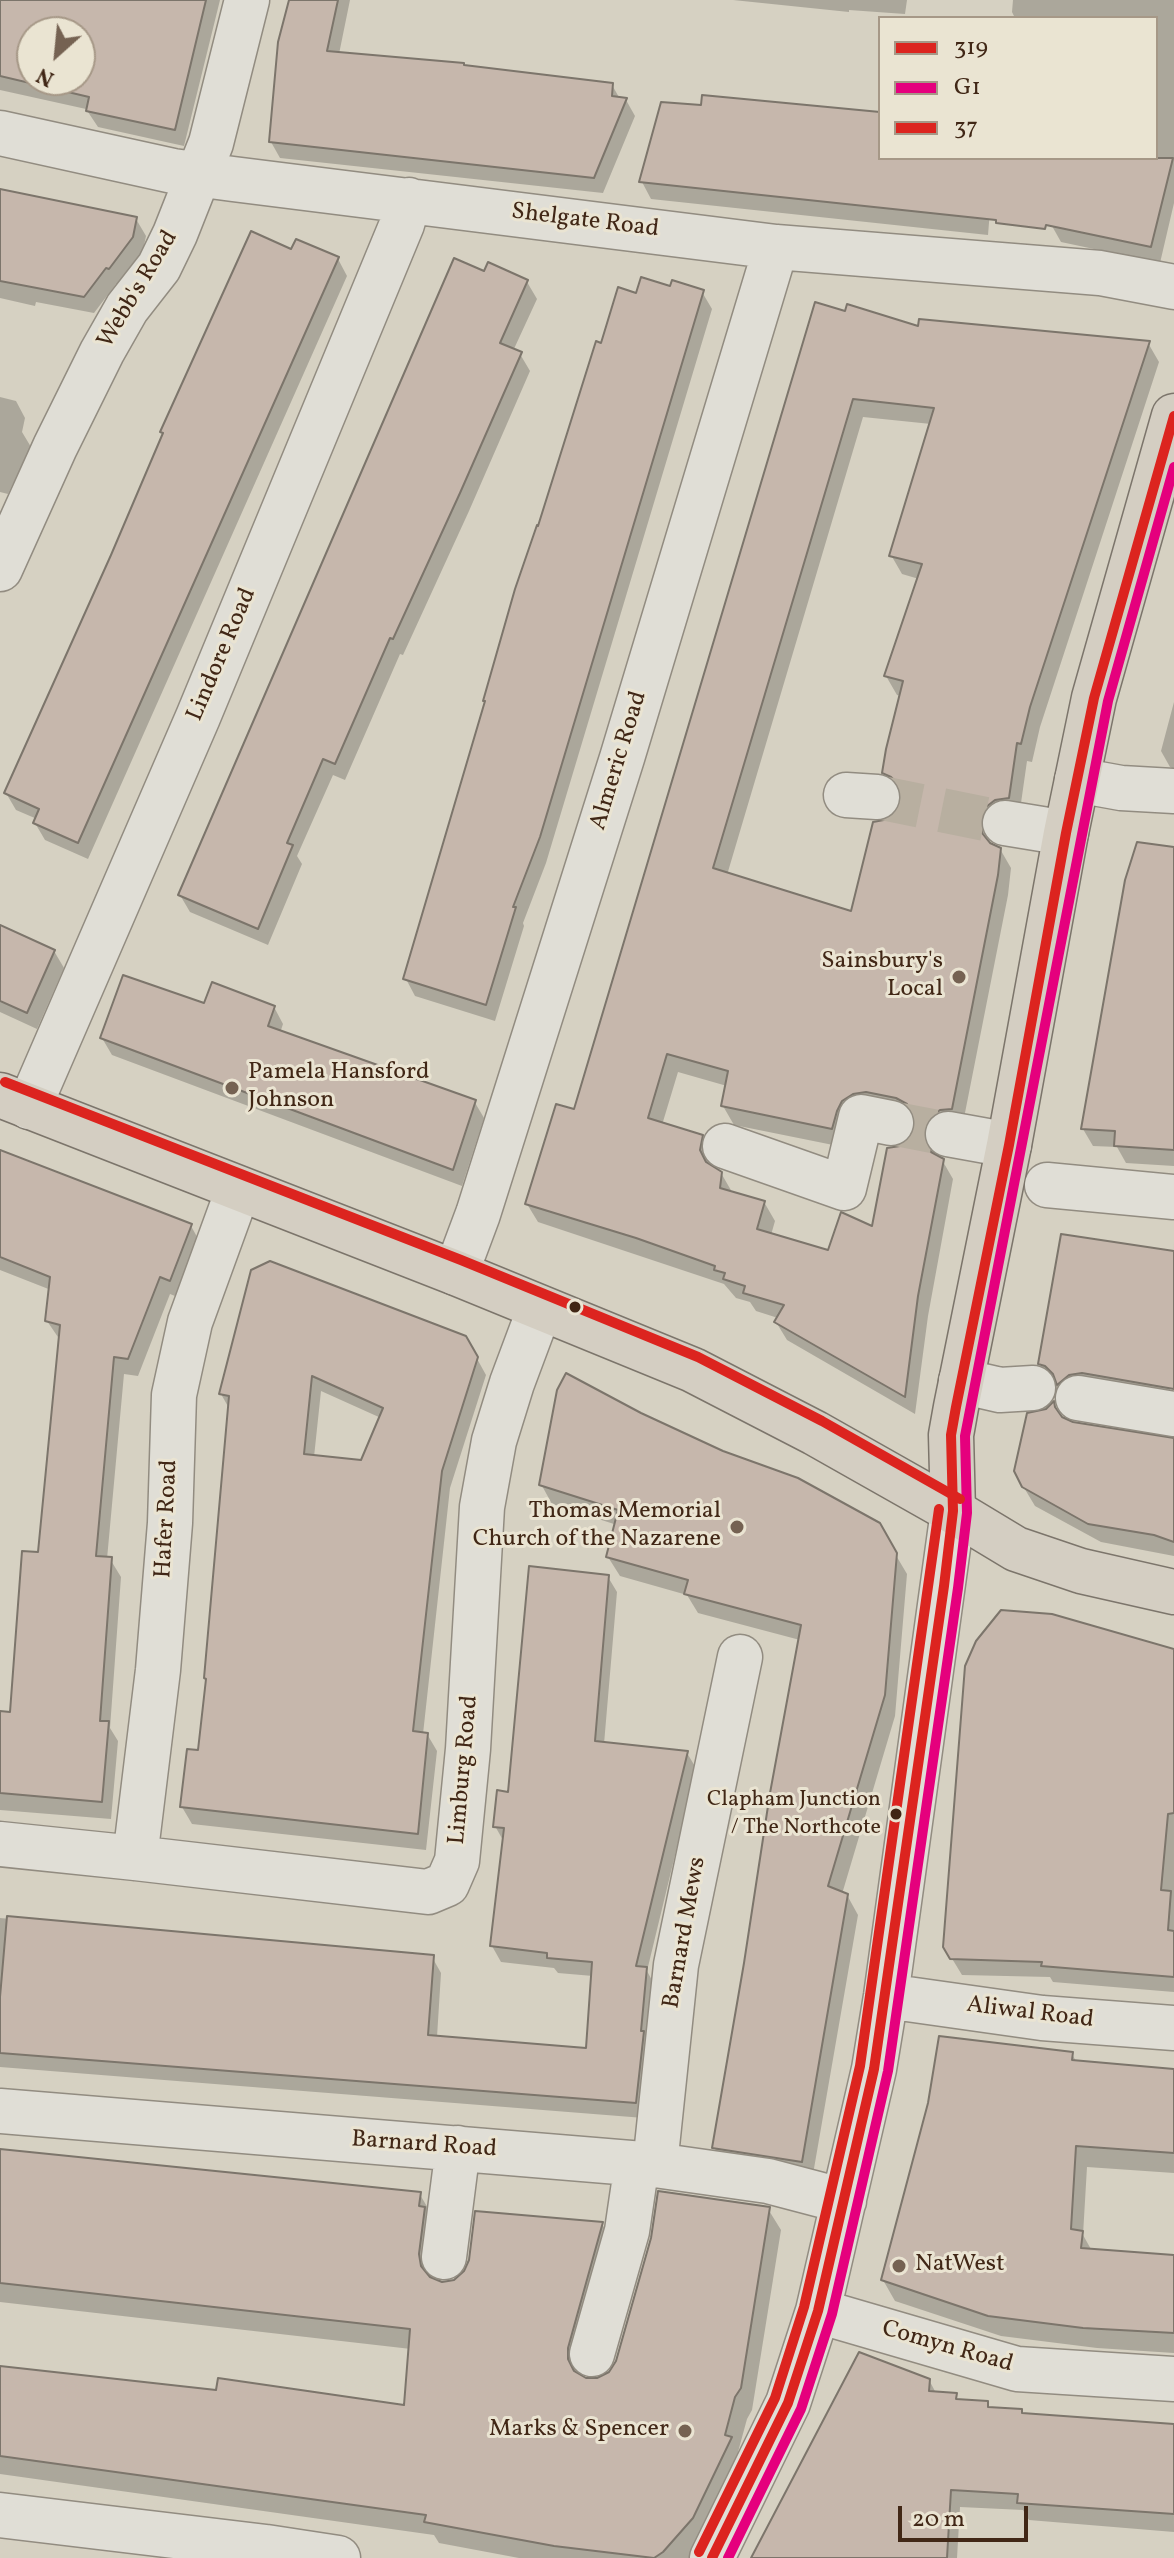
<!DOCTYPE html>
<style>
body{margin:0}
#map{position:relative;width:1174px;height:2558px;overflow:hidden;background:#d6d1c2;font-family:Vollkorn,serif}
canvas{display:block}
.legend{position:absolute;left:878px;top:16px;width:280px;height:144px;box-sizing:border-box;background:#eae4d2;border:2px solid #a69887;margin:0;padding:10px 14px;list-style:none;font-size:24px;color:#412716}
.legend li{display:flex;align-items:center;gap:16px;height:40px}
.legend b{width:40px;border:2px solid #a69887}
.north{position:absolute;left:16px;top:16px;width:80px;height:80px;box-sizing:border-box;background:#eae4d2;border:2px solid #a69887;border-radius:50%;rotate:207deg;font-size:22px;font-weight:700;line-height:32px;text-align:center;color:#412716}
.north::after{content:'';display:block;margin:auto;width:28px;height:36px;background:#756252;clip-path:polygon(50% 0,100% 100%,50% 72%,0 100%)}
.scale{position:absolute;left:898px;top:2506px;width:130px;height:36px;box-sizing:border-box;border:4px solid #412716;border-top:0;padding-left:10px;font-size:24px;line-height:28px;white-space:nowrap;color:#412716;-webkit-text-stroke:6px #eae4d2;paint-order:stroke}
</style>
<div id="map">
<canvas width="1174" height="2558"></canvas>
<ul class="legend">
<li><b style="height:10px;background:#dc241f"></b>319</li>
<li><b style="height:10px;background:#e5007d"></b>G1</li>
<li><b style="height:10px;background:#dc241f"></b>37</li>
</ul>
<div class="north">N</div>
<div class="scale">20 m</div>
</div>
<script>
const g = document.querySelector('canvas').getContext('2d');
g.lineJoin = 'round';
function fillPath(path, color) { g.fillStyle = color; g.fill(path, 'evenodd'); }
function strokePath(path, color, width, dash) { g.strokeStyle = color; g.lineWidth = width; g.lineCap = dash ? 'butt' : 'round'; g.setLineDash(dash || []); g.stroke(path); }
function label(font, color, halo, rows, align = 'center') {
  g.font = font + ' Vollkorn,serif'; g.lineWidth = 6; g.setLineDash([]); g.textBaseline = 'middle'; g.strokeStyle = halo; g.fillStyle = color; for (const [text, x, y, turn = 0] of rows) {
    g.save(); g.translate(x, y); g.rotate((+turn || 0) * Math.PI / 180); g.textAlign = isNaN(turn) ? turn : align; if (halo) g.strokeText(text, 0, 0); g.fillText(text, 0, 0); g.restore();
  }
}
fillPath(new Path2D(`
 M 0,0 L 220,0 L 184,146 L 98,127 L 86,109 L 0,90 ZM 32,32 L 80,32 L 80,80 L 32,80 Z
 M 290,0 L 350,0 L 339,54 L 612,85 L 620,99 L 626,100 L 635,116 L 603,193 L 280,158 L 271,142 Z
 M 733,0 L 907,0 L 905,14 L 849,10 L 849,12 Z
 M 1013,0 L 1174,0 L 1174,203 L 1160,263 L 1061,242 L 1052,226 L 1070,158 L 1156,158 L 1156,18 L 1015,18 L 1012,12 Z
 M 880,114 L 880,158 L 978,158 L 992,186 L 988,235 L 651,199 L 642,182 Z
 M 0,190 L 136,219 L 146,236 L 142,255 L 119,285 L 116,284 L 94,313 L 36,302 L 35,306 L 0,298 Z
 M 292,252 L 338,259 L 347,276 L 88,859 L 45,840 L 35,823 L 37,819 L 16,810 L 6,793 L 164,435 L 162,432 Z
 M 485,274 L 527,282 L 537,299 L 513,351 L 520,354 L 530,371 L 469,511 L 403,655 L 400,654 L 345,780 L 333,775 L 297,856 L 302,864 L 268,945 L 190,912 L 180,895 Z
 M 671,288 L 702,292 L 712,309 L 546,863 L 523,923 L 524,926 L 495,1021 L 415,996 L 406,979 L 602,345 L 638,296 Z
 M 846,313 L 920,328 L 1148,343 L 1159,362 L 1040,727 L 1032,762 L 1027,761 L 1019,817 L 990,838 L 991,845 L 1000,849 L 1011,868 L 1008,895 L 962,1128 L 940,1136 L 933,1150 L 934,1156 L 942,1160 L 953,1179 L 928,1316 L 915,1414 L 787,1340 L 776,1322 L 778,1318 L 756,1311 L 750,1302 L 736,1298 L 724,1284 L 538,1222 L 527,1204 L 576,1112 ZM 863,417 L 931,424 L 891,555 L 902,574 L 919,579 L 886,676 L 897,695 L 901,696 L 884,773 L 895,792 L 903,795 L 904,800 L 899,813 L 890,821 L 852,913 L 727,875 ZM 678,1072 L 727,1086 L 723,1106 L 734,1125 L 843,1147 L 908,1117 L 917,1121 L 917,1129 L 912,1140 L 900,1148 L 873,1229 L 830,1252 L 771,1235 L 775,1221 L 764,1202 L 732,1192 L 721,1173 L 711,1167 L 713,1156 L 702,1137 L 662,1125 Z
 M 0,397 L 16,401 L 25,418 L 22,432 L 31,447 L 8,494 L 0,492 Z
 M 1174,702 L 1174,769 L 1170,767 L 1161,751 Z
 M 1174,849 L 1174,1166 L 1126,1163 L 1117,1147 L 1093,1146 L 1083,1129 Z
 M 0,927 L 54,951 L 64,968 L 37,1029 L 0,1012 Z
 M 205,1006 L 274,1007 L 283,1024 L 280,1033 L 474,1101 L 484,1118 L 462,1186 L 112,1055 L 102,1038 Z
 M 0,1152 L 191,1226 L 201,1244 L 180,1298 L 170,1294 L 138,1376 L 124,1374 L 107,1559 L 110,1559 L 121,1577 L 110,1728 L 118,1741 L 111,1819 L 0,1810 L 0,1713 L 12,1714 L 39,1555 L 60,1340 L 47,1321 L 51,1290 L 0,1270 Z
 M 1173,1239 L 1174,1368 L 1166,1411 L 1055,1390 L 1040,1364 L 1173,1252 Z
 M 465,1337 L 486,1375 L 450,1488 L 423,1734 L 427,1734 L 437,1751 L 426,1850 L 192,1824 L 182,1807 L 200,1752 L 208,1682 L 230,1410 L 221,1394 ZM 321,1391 L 381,1418 L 362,1462 L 314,1457 Z
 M 1054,1404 L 1062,1419 L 1073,1424 L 1174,1440 L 1174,1556 L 1101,1542 L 1035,1506 L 1023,1486 L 1047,1411 Z
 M 640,1415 L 878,1525 L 907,1574 L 895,1716 L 842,1894 L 847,1895 L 858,1915 L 812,2180 L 725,2167 L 714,2147 L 800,1640 L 698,1613 L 687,1595 L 620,1576 L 608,1557 L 617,1525 L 552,1504 L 541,1484 Z
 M 608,1577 L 617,1592 L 604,1744 L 687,1753 L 696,1768 L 647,1971 L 654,1984 L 644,2118 L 0,2067 L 0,1918 L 432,1957 L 441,1973 L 437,2037 L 588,2051 L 593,1976 L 558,1973 L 554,1968 L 501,1962 L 492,1946 L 504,1842 L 495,1826 Z
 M 1174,1652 L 1174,1992 L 1053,1982 L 1050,1977 L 962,1975 L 945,1947 Z
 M 1072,2054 L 1077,2063 L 1174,2071 L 1174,2173 L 1087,2167 L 1083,2235 L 1092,2251 L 1174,2256 L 1174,2353 L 1097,2348 L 1001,2336 L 895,2301 L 883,2280 Z
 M 0,2151 L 419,2193 L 432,2215 L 436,2230 L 431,2280 L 441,2284 L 455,2282 L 602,2224 L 614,2245 L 579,2370 L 579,2376 L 585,2380 L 598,2380 L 610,2374 L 768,2209 L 781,2230 L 752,2410 L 747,2419 L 738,2452 L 743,2460 L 704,2540 L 689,2558 L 519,2558 L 439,2543 L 434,2535 L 0,2474 L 0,2368 L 218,2392 L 406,2407 L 411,2349 L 0,2302 Z
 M 929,2380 L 936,2393 L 955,2395 L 959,2401 L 987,2403 L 990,2409 L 1021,2411 L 1023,2415 L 1174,2425 L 1174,2532 L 1029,2520 L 1023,2510 L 960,2507 L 957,2558 L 754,2558 Z`), '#0003');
const building = new Path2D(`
 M 0,0 L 206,0 L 175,130 L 86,111 L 89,97 L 0,76 ZM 32,32 L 80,32 L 80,80 L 32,80 Z
 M 289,0 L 338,0 L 327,51 L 464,63 L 464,65 L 613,83 L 612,96 L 627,98 L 594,178 L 269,142 L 278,42 Z
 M 702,95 L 880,112 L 880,158 L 1173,158 L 1151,247 L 1046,225 L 1045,229 L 996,223 L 996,220 L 639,182 L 661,102 L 701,105 Z
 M 0,189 L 137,217 L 133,237 L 109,269 L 106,268 L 84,297 L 0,281 Z
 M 251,231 L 291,249 L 296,239 L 339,257 L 78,843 L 33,823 L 39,809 L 4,793 L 111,555 L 163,433 L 160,432 Z
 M 454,258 L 484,271 L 488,262 L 528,280 L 500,343 L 522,352 L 460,493 L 393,639 L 390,638 L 335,764 L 323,759 L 287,843 L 293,845 L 258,929 L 178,895 Z
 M 641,277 L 670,286 L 672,280 L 704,290 L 540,837 L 513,907 L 516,907 L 486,1005 L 403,979 L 485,701 L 483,701 L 515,589 L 537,525 L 538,526 L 596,341 L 601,343 L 618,287 L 636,293 Z
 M 815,302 L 845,311 L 847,304 L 918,326 L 919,319 L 1150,341 L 1030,707 L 1021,744 L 1017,743 L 1009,798 L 995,800 L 986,807 L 981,818 L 982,833 L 990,843 L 1001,848 L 998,875 L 952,1109 L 940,1110 L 930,1117 L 923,1130 L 924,1142 L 931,1152 L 944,1159 L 918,1296 L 905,1397 L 774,1322 L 784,1305 L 743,1293 L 745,1286 L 723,1279 L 725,1273 L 714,1270 L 715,1266 L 636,1238 L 525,1204 L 556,1104 L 574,1109 ZM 853,399 L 934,408 L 889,556 L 922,564 L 884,676 L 903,681 L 886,749 L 882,773 L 891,777 L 899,785 L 902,799 L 897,811 L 889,819 L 873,822 L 851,911 L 713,868 ZM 667,1054 L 728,1071 L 721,1106 L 832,1129 L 837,1111 L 842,1101 L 853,1094 L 866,1092 L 896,1098 L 907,1104 L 914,1114 L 915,1129 L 910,1139 L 900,1146 L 887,1148 L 872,1226 L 841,1212 L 828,1250 L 757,1229 L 765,1201 L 720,1188 L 722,1172 L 706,1162 L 700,1150 L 703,1135 L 648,1118 Z
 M 1137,842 L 1174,847 L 1174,1150 L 1114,1146 L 1115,1131 L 1081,1129 L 1125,880 Z
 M 0,925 L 55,950 L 27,1013 L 0,1001 Z
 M 123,975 L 204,1003 L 212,982 L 275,1006 L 268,1026 L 476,1100 L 453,1170 L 100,1038 Z
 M 0,1150 L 192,1224 L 170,1281 L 160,1277 L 128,1359 L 114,1357 L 96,1556 L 112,1557 L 100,1721 L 109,1721 L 102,1802 L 0,1793 L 0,1711 L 10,1712 L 22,1551 L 38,1552 L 60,1325 L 45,1321 L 50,1277 L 0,1257 Z
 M 1061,1234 L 1174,1251 L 1174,1389 L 1082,1373 L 1069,1375 L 1057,1385 L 1053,1374 L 1045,1366 L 1038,1364 Z
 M 270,1261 L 466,1336 L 478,1357 L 442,1471 L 413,1731 L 428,1733 L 418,1834 L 180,1807 L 187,1749 L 198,1750 L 206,1679 L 204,1678 L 229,1396 L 219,1394 L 251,1270 ZM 312,1376 L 383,1408 L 361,1460 L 304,1454 Z
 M 566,1373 L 641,1413 L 723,1451 L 798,1478 L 880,1523 L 897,1553 L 885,1695 L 828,1886 L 848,1894 L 802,2162 L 712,2148 L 744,1963 L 770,1793 L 801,1625 L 684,1594 L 688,1580 L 606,1557 L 618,1510 L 539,1485 L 557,1390 Z
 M 1054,1401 L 1055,1407 L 1062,1417 L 1073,1422 L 1174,1438 L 1174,1542 L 1154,1535 L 1088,1524 L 1022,1487 L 1014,1471 L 1027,1413 L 1046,1409 Z
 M 529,1566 L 609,1575 L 595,1741 L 688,1751 L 636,1966 L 647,1967 L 641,2031 L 644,2031 L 636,2103 L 0,2053 L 0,1997 L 7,1916 L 434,1955 L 428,2035 L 586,2048 L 592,1962 L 547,1958 L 547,1953 L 490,1946 L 504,1828 L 493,1827 L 497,1790 L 508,1792 Z
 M 1001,1610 L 1052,1614 L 1174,1649 L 1174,1813 L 1168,1814 L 1161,1890 L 1171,1891 L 1168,1930 L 1174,1931 L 1174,1977 L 1041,1966 L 1042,1962 L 950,1959 L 943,1947 L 965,1666 L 976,1641 Z
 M 939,2036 L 1073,2052 L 1072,2060 L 1174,2069 L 1174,2153 L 1076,2146 L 1071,2229 L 1083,2231 L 1081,2248 L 1174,2255 L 1174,2333 L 1083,2328 L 988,2316 L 881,2280 L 928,2103 Z
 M 0,2149 L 421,2192 L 419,2206 L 425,2207 L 419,2254 L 421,2266 L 430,2277 L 442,2282 L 454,2280 L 464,2271 L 469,2260 L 475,2211 L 603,2222 L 568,2348 L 568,2359 L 574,2371 L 586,2378 L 597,2378 L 609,2372 L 616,2361 L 651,2238 L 658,2191 L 770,2207 L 741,2388 L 735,2397 L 725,2435 L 732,2437 L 693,2518 L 663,2552 L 654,2558 L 554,2546 L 424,2522 L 426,2515 L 0,2456 L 0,2366 L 216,2390 L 218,2378 L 404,2405 L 410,2329 L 0,2283 Z
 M 859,2352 L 930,2379 L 929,2391 L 957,2393 L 956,2399 L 988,2401 L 988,2407 L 1022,2409 L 1022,2413 L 1174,2424 L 1174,2514 L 1017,2503 L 1018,2494 L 951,2490 L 947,2558 L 751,2558 Z`);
fillPath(building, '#c6b7ac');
strokePath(building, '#7c756b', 2);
strokePath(new Path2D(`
 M 877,797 L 1005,823
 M 891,1123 L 948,1134`), '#b8afa0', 44, [44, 22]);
const minor = new Path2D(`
 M 0,133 L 173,171 L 233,179 L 776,247 L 1100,273 L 1174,287
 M 0,569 L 55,447 L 102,352 L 127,308 L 159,267 L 175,234 L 211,143 L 247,0
 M 1077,780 L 1121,788 L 1174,791
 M 846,795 L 877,797
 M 1005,823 L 1066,833
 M 29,1107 L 198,717 L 402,224 L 409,200
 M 948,1134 L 1009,1145
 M 725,1146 L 844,1188 L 861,1117 L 891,1123
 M 1047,1185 L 1174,1197
 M 456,1273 L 478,1214 L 622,758 L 776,247
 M 961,1381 L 1000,1390 L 1033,1388
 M 1078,1398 L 1174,1414
 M 0,1844 L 135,1858 L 428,1892 L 447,1884 L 457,1861 L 468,1749 L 482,1507 L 494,1441 L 512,1383 L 540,1308
 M 135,1858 L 158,1670 L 170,1523 L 174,1395 L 190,1322 L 238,1190
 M 886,1996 L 1042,2018 L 1174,2028
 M 0,2111 L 655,2165 L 768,2181 L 844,2201
 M 655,2165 L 676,1965 L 740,1657
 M 444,2257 L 458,2148
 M 818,2311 L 1017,2369 L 1174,2379
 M 592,2354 L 627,2231 L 637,2163
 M 0,2515 L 266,2547 L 338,2558
 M 712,2558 L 788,2403 L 818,2311 L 874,2069 L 886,1996 L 953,1511`);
const major = new Path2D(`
 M 953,1511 L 951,1435 L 956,1407 L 1009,1145 L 1066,833 L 1094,698 L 1174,416`);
const highway = new Path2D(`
 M 0,1095 L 456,1273 L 693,1370 L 815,1433 L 953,1511 L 1016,1549 L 1081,1571 L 1174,1592`);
strokePath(minor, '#928c81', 47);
strokePath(major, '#7c756b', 47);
strokePath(highway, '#7c756b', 47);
strokePath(minor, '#e0ded6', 44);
strokePath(major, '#d4cec2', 44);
strokePath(highway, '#d4cec2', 44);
strokePath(new Path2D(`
 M 712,2558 L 788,2403 L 818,2311 L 874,2069 L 944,1586 L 953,1511 L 951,1435 L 956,1407 L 1009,1145 L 1066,833 L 1094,698 L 1174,416`), '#dc241f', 10);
strokePath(new Path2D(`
 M 728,2558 L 801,2409 L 832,2314 L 888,2071 L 958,1588 L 967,1513 L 965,1436 L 1108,701 L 1174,467`), '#e5007d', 10);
strokePath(new Path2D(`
 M 5,1082 L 461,1260 L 698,1357 L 822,1421 L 960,1499
 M 699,2552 L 775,2398 L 804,2307 L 860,2066 L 939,1509`), '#dc241f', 10);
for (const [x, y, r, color] of [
 [959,977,8,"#756252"],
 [232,1088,8,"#756252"],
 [575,1307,7,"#412716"],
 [737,1527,8,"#756252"],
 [896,1814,7,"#412716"],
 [899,2266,8,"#756252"],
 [685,2431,8,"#756252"]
]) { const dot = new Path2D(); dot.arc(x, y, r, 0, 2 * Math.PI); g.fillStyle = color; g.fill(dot); strokePath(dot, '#eae4d2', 3); }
label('22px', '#412716', '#eae4d2', [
 ["Clapham Junction",881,1801],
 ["/ The Northcote",881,1829]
], 'right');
label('24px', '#412716', '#eae4d2', [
 ["Shelgate Road",585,222,7],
 ["Webb's Road",139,290,-59],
 ["Lindore Road",223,655,-67],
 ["Almeric Road",620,761,-73],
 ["Hafer Road",168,1519,-87],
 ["Limburg Road",465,1770,-85],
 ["Barnard Mews",686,1933,-80],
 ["Aliwal Road",1030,2014,7],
 ["Barnard Road",424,2146,4],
 ["Comyn Road",947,2348,16]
]);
label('24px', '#412716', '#eae4d2', [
 ["Sainsbury's",943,963],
 ["Local",943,991],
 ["Pamela Hansford",248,1074,"left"],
 ["Johnson",248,1102,"left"],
 ["Thomas Memorial",721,1513],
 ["Church of the Nazarene",721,1541],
 ["NatWest",915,2266,"left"],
 ["Marks & Spencer",669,2431]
], 'right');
</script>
